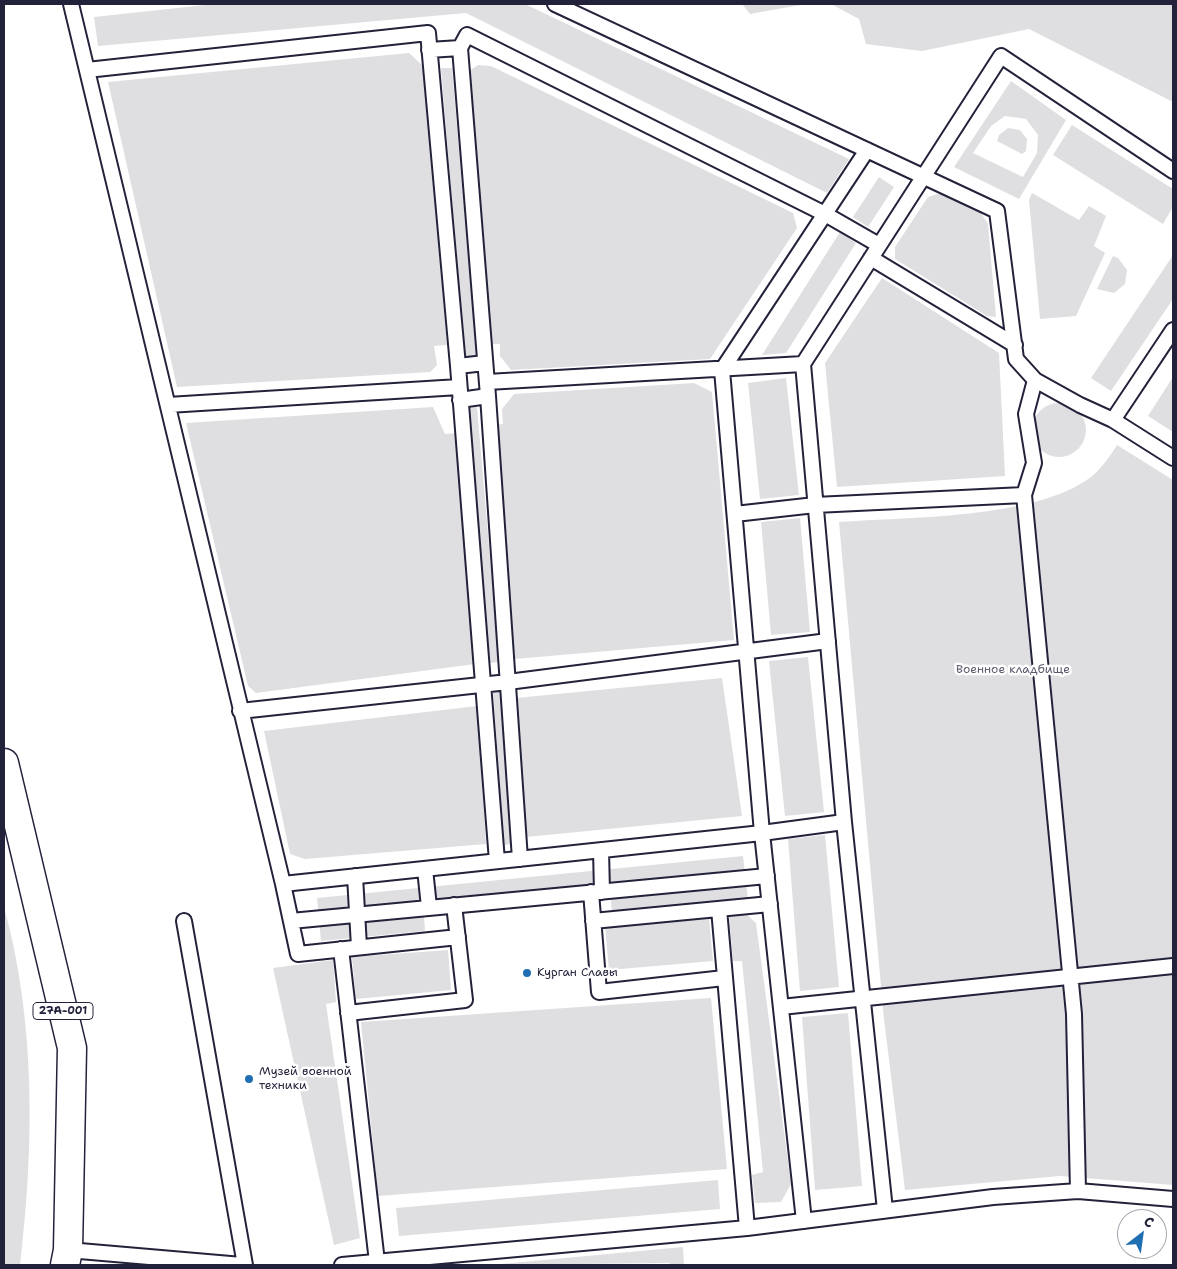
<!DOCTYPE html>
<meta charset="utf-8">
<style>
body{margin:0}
#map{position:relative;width:1177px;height:1269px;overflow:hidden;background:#fff;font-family:"Shantell Sans",sans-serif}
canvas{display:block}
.frame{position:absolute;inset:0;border:5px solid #22223b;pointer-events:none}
.north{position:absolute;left:1117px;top:1209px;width:50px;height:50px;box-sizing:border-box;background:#fff;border:1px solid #a7a7b1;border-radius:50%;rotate:30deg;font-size:14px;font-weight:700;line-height:20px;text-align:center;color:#22223b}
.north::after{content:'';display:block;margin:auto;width:18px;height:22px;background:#1f6fb2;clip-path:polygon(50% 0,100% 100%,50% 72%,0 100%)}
</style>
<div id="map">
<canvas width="1177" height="1269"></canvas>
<div class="frame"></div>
<div class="north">С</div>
</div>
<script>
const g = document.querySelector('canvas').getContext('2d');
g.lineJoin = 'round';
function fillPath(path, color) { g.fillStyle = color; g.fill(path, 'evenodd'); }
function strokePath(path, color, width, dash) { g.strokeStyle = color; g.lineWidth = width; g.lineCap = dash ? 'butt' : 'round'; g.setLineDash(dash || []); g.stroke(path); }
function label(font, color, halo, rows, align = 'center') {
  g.font = font + ' "Shantell Sans",sans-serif'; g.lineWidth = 5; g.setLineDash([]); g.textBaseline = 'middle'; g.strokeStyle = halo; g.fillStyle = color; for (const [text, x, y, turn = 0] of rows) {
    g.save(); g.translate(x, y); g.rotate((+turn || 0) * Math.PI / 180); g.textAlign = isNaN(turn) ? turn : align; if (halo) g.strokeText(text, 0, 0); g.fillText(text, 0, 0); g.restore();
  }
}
fillPath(new Path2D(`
 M 214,4 L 525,4 L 849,159 L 827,193 L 466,13 L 98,46 L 94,17 Z
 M 742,4 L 806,4 L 750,14 Z
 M 831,4 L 1173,4 L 1173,102 L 1029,29 L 922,51 L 866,44 L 859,19 Z
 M 409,53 L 423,66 L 447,345 L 434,346 L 437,365 L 430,372 L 177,387 L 108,82 Z
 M 478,65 L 491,66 L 793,213 L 797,228 L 710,359 L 511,370 L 500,356 L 500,344 L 491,344 L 469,71 Z
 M 441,68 L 452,68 L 477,359 L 465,360 Z
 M 1011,81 L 1066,120 L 1019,199 L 954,167 ZM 1005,116 L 1026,119 L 1038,135 L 1037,153 L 1023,177 L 973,153 L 991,126 Z
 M 1072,125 L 1173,189 L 1173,207 L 1163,224 L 1053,155 Z
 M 1008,128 L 1020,130 L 1027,139 L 1026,151 L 1022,154 L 997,141 L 999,135 Z
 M 879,177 L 894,187 L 868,227 L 853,217 Z
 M 940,193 L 981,213 L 988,224 L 996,317 L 987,316 L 895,259 L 895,247 L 928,197 Z
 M 1032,193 L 1079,220 L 1089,206 L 1106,216 L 1094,246 L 1105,253 L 1076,316 L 1040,319 L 1029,200 Z
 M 840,232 L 856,243 L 786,353 L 762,355 Z
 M 1173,255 L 1173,299 L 1111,391 L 1091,378 Z
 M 1113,256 L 1118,258 L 1127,270 L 1125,284 L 1114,293 L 1097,289 Z
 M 882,278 L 999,353 L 1005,476 L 837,487 L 825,363 Z
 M 1173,377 L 1173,432 L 1148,416 Z
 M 786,378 L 799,495 L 760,499 L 748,383 Z
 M 694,383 L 712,392 L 734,640 L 515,659 L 494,425 L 503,424 L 502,409 L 514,394 Z
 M1032 430a27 27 0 1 1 54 0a27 27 0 1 1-54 0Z
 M 433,407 L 445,434 L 459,433 L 475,664 L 256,693 L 248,686 L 186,423 Z
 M 477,407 L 499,662 L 490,663 L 469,408 Z
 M 1117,445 L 1173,480 L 1173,1185 L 1060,1176 L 905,1190 L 884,1019 L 839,522 C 907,517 1036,519 1091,477 C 1100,470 1111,455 1117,445 Z
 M 800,518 L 810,632 L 771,635 L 761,522 Z
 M 808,657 L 824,812 L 785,816 L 769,661 Z
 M 722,678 L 742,816 L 526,837 L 516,698 Z
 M 493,691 L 501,691 L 512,844 L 504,845 Z
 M 477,706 L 486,844 L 305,859 L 290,854 L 264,731 Z
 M 825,835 L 839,987 L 800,991 L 788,839 Z
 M 743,856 L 748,899 L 612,913 L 609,884 L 423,902 L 425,931 L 321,941 L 317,898 Z
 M 4,907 C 36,1023 34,1147 20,1265 L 4,1265 Z
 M 746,914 L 756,923 L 791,1184 L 781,1202 L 755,1203 L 752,1175 L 763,1172 L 742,961 L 733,961 L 729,916 Z
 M 709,918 L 713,961 L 609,970 L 605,927 Z
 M 448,950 L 451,990 L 356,999 L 352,957 Z
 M 333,960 L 336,1002 L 326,1004 L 360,1238 L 334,1245 L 273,968 Z
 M 711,998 L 727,1169 L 378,1196 L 361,1022 Z
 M 848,1013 L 862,1186 L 815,1190 L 802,1017 Z
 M 718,1180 L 720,1209 L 399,1236 L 396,1208 Z
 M 683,1247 L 684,1265 L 670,1265 L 670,1263 L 490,1265 Z`), '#dfdfe2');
const lane = new Path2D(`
 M 71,4 L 283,884 L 762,833 L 722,370 L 867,150
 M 555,4 L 997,211 L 1016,359 L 1035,380 L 1080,405 L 1113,420 L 1173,458
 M 429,50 L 460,48
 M 87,70 L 428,33 L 458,366 L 497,861
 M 871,258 L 1015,345
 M 458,366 L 485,363
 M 1035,380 L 1026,414 L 1034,463 L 1024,495 L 1074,1014 L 1078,1191
 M 487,382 L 803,364
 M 460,400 L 488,396
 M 168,405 L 459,387
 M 1113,420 L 1173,330
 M 735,514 L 815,505 L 1024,495
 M 240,711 L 508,682 L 828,641
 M 601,850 L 602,892
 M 520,859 L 488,396 L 460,48 L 467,35 L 825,214 L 879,245
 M 425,869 L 429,907
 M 355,876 L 359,947
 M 283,884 L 298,954 L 458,937
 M 591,892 L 599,992 L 724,978
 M 719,909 L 747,1228
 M 184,921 L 245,1265
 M 291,921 L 767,876
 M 593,921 L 770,904
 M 341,949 L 377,1262
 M 781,1007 L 1173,966
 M 348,1013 L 465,1000 L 454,905
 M 885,1210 L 844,822 L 803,364 L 1001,56 L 1173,171
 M 804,1221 L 762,833 L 844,822
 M 68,1250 L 242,1265
 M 342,1265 L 747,1228 L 993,1197 L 1078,1191 L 1173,1199`);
const primary = new Path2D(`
 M 4,763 L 72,1048 L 68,1250 L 65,1265`);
strokePath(lane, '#22223b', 18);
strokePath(primary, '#22223b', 31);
strokePath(lane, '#fff', 14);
strokePath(primary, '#fff', 28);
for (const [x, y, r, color] of [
 [527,973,5,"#1f6fb2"],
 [249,1079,5,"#1f6fb2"]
]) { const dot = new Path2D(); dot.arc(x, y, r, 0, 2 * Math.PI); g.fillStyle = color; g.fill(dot); strokePath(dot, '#fff', 2); }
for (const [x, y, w] of [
 [63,1011,60]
]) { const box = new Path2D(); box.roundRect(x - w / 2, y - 8.5, w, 17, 4); g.fillStyle = '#fff'; g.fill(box); strokePath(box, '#22223b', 1); }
label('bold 11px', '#22223b', null, [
 ["27А-001",63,1011]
]);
label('12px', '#5b5b6d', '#fff', [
 ["Военное кладбище",1013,670]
]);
label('12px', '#22223b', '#fff', [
 ["Курган Славы",537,973],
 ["Музей военной",259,1072],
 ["техники",259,1086]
], 'left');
</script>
